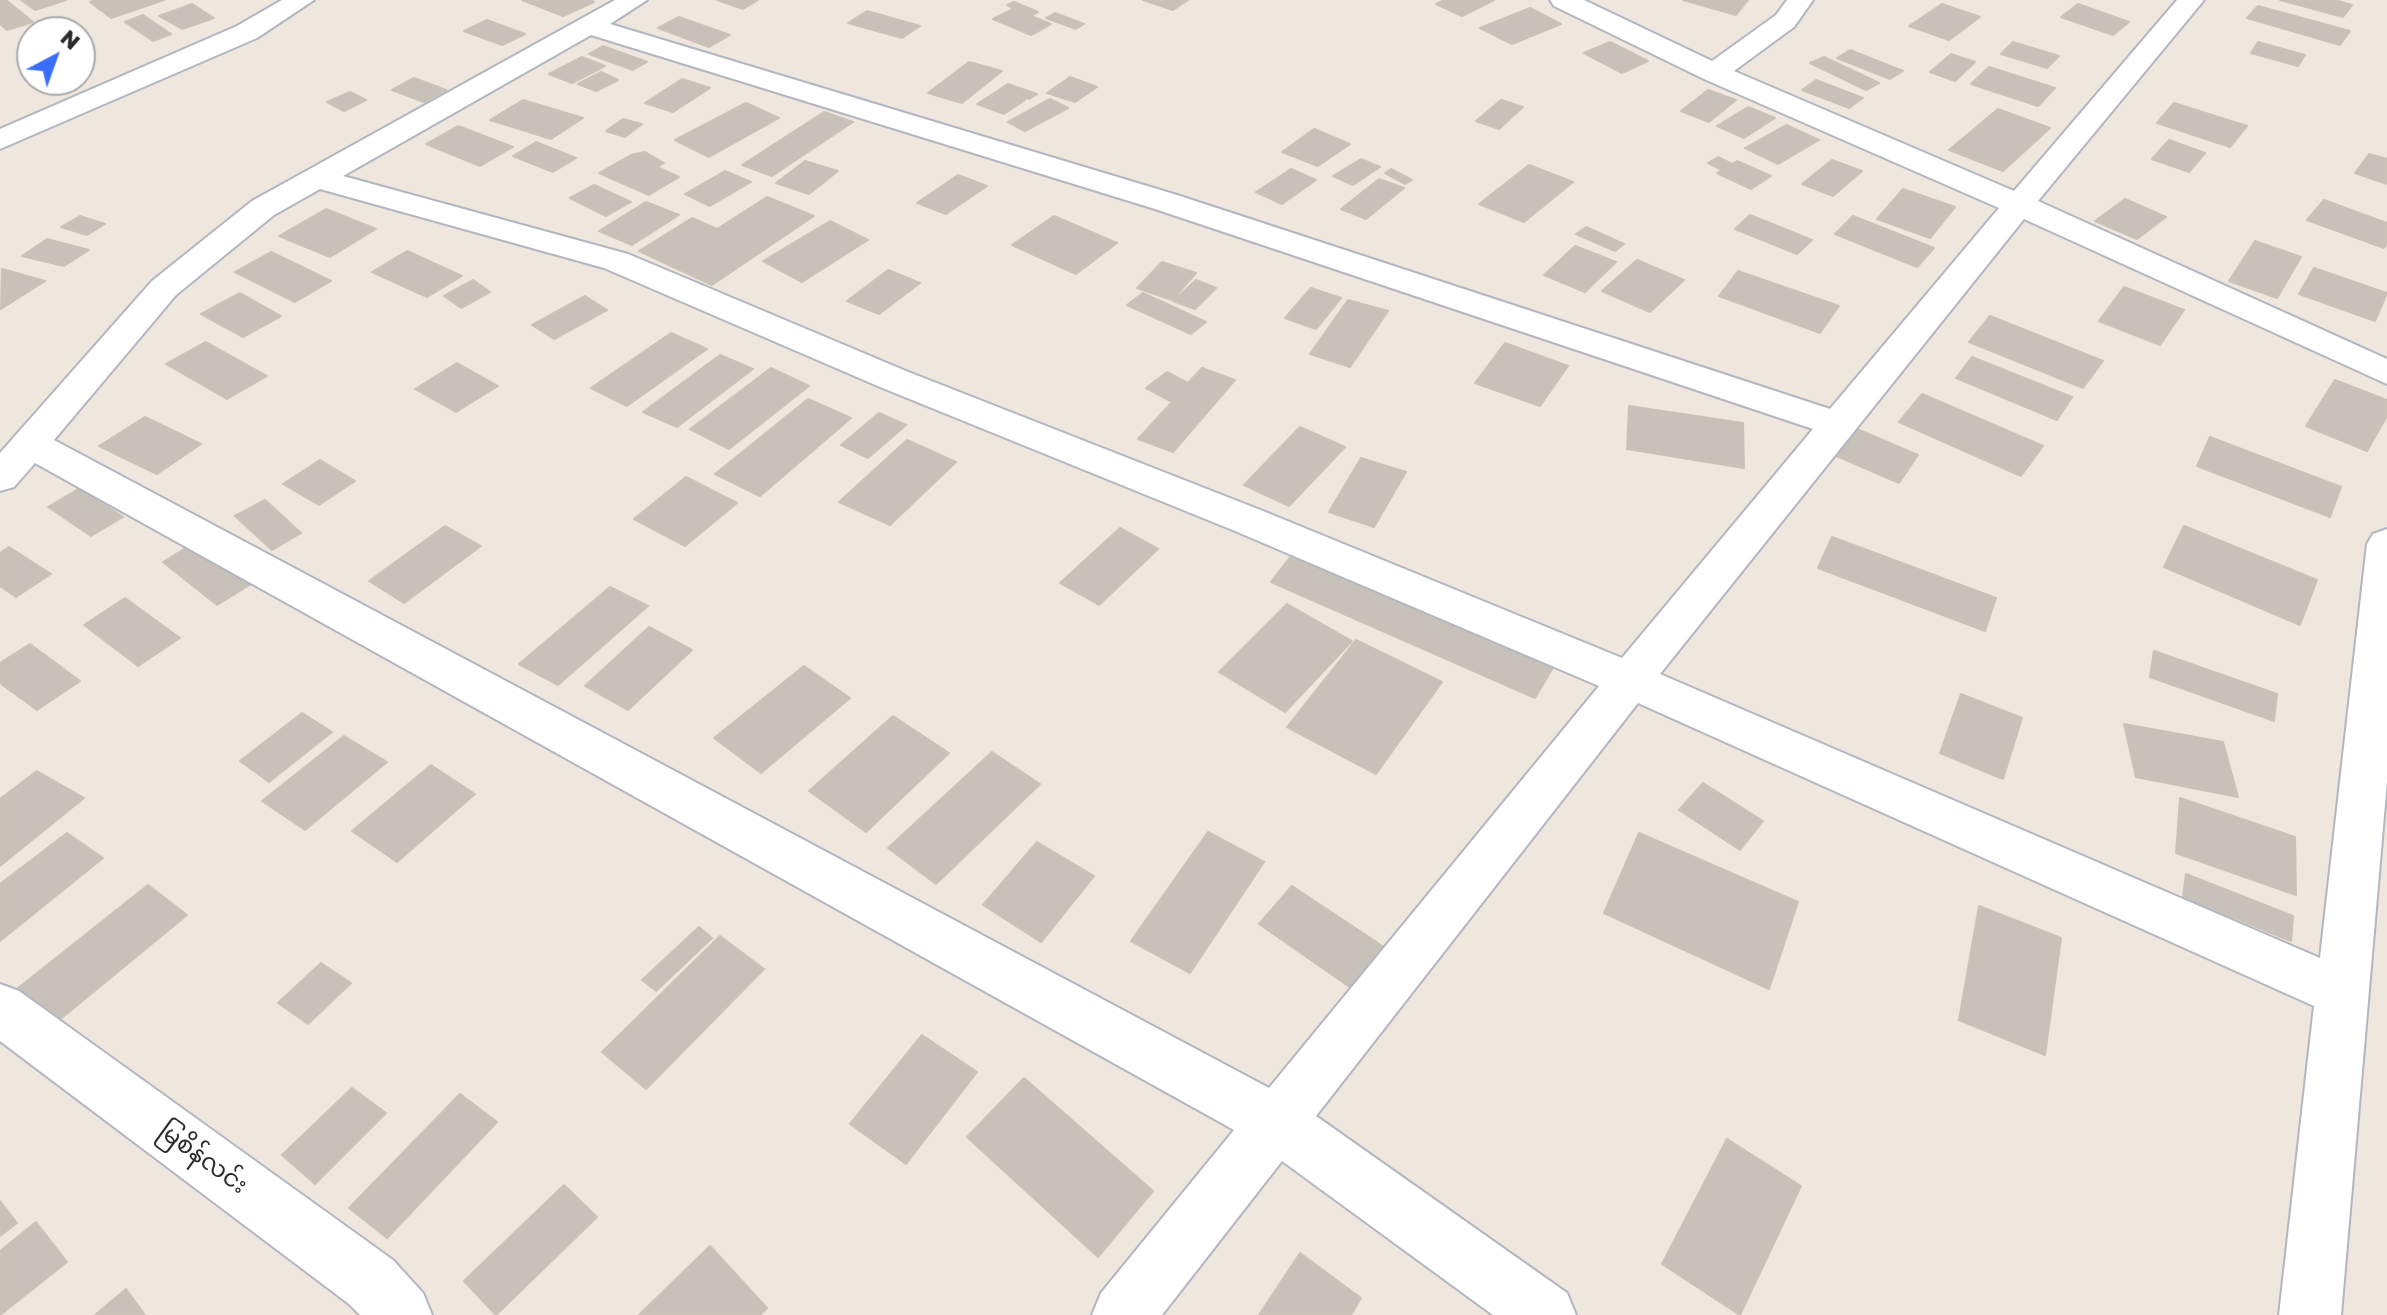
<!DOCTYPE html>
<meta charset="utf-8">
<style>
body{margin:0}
#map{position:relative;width:2387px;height:1315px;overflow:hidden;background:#efe6de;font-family:"Golos Text",sans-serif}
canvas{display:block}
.north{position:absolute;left:16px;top:16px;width:80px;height:80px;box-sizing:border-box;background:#fff;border:2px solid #ababab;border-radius:50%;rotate:41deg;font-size:22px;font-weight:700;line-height:32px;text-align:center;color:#2c2c2c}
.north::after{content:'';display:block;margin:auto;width:28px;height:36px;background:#3b6eff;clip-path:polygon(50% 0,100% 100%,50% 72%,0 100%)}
</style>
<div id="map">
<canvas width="2387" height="1315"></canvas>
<div class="north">N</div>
</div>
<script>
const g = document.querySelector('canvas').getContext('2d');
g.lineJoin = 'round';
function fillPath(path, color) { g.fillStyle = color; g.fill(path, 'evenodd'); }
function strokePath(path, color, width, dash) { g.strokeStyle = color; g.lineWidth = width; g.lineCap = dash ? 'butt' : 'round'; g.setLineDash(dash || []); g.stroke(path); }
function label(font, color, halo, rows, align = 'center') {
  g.font = font + ' "Golos Text","Noto Sans Myanmar",sans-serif'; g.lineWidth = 6; g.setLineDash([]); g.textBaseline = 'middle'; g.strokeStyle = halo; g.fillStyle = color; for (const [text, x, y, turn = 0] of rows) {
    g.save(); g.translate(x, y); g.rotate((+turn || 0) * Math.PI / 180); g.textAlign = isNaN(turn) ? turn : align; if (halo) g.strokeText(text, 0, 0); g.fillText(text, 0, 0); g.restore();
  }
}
const building = new Path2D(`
 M 0,0 L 6,0 L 33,22 L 7,30 L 0,24 Z
 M 21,0 L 66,0 L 35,10 Z
 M 95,0 L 164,0 L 111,18 L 90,2 Z
 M 522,0 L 590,0 L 594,2 L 563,16 Z
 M 717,0 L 758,0 L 743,9 Z
 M 1143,0 L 1188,0 L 1173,10 Z
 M 1444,0 L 1494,0 L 1462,16 L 1436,4 Z
 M 1683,0 L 1748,0 L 1736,15 Z
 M 2280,0 L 2335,0 L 2352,5 L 2343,17 Z
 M 1014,2 L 1038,12 L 1030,16 L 1007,5 Z
 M 192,4 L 214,18 L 182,29 L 159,16 Z
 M 1942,4 L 1980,17 L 1949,40 L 1909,26 Z
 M 2078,4 L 2129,22 L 2113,35 L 2061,17 Z
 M 2258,6 L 2350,31 L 2340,45 L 2247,18 Z
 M 1530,8 L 1561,24 L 1512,44 L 1480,28 Z
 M 1013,9 L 1051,24 L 1031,35 L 993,19 Z
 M 867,11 L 920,26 L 902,38 L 848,23 Z
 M 1055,13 L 1084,24 L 1076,29 L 1046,18 Z
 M 143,15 L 171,34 L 153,41 L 125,22 Z
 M 679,17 L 730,35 L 709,47 L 658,28 Z
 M 487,20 L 525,34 L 502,45 L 464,31 Z
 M 1610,42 L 1648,61 L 1622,73 L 1584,53 Z
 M 2013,42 L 2059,56 L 2047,68 L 2001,54 Z
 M 2258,42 L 2305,55 L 2298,66 L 2251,53 Z
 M 603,46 L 647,62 L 633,70 L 589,54 Z
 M 1850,50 L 1903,71 L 1890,79 L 1837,58 Z
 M 1951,54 L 1975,62 L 1955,81 L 1930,72 Z
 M 582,57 L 605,66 L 572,83 L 549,74 Z
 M 1824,57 L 1879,83 L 1866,90 L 1810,63 Z
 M 969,62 L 1002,71 L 962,103 L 928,93 Z
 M 1989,67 L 2055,88 L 2038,106 L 1971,84 Z
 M 601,72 L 618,80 L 596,91 L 578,84 Z
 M 1070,77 L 1097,87 L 1075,102 L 1047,93 Z
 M 414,78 L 446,90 L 424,102 L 392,90 Z
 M 682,79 L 710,88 L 673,112 L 645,103 Z
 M 1816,80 L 1863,98 L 1849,108 L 1802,90 Z
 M 1008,84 L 1037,94 L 1029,99 L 1000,89 Z
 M 999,90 L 1025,100 L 1004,114 L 977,104 Z
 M 1708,90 L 1736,100 L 1709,122 L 1681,111 Z
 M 350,92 L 366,100 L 344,111 L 327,102 Z
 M 1050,99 L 1068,108 L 1025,131 L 1008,122 Z
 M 523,100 L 583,118 L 551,139 L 490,120 Z
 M 1501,100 L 1523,107 L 1499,129 L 1476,121 Z
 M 746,103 L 779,118 L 709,157 L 675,140 Z
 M 2174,103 L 2247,126 L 2230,147 L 2157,123 Z
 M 1748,107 L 1775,118 L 1744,138 L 1717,126 Z
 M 1998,109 L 2050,128 L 2003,171 L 1949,150 Z
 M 824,112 L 853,122 L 772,176 L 742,165 Z
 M 623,119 L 642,124 L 625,137 L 606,131 Z
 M 1786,125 L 1819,140 L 1778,164 L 1745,148 Z
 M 458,126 L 513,147 L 480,166 L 426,144 Z
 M 1314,129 L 1350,144 L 1318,166 L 1282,152 Z
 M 2169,140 L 2205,153 L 2189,172 L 2152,159 Z
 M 536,142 L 576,158 L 553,172 L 513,156 Z
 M 645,152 L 664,163 L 657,167 L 679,177 L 649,195 L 599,173 L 631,155 Z
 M 2369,154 L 2387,159 L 2387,184 L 2355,173 Z
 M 1718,157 L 1732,164 L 1737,161 L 1771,176 L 1751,189 L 1717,173 L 1722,170 L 1708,163 Z
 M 1361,159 L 1380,167 L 1353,185 L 1333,176 Z
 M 1832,160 L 1862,171 L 1833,196 L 1802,184 Z
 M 805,161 L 838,171 L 809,194 L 776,183 Z
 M 1529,165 L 1573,182 L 1524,222 L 1479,204 Z
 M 1291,169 L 1316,180 L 1282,204 L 1256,192 Z
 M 1391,169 L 1412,180 L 1405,184 L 1385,173 Z
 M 725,171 L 751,182 L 710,206 L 685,194 Z
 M 958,175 L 987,186 L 946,214 L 917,203 Z
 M 1379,179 L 1404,188 L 1366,219 L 1341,209 Z
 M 594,185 L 631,202 L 606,216 L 570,198 Z
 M 1903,189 L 1955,207 L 1930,238 L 1877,219 Z
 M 767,197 L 814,216 L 712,285 L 639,251 L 692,218 L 717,229 Z
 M 2125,199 L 2166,217 L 2137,239 L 2095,221 Z
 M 2324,200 L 2387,223 L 2387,244 L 2384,248 L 2307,220 Z
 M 646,202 L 679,215 L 632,245 L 599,231 Z
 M 326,209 L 376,229 L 330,257 L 279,236 Z
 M 1750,215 L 1812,240 L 1797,254 L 1735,229 Z
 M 80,216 L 105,224 L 87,235 L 61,227 Z
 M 1054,216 L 1117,243 L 1076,274 L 1012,245 Z
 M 1853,216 L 1934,248 L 1917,267 L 1835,234 Z
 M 830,221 L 868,240 L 802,282 L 763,261 Z
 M 1586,227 L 1624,244 L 1615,251 L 1576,234 Z
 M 47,239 L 89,250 L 64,266 L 22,256 Z
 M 2255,241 L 2301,257 L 2277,298 L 2229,281 Z
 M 1575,246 L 1616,262 L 1585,292 L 1544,275 Z
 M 407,251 L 462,276 L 427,297 L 372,272 Z
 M 271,252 L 331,281 L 295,302 L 235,272 Z
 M 1637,260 L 1684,280 L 1650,312 L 1602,291 Z
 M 1162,262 L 1196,273 L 1172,300 L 1137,288 Z
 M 2314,268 L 2387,293 L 2375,321 L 2299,294 Z
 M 2,269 L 45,281 L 1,309 Z
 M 888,270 L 920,283 L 879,314 L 847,301 Z
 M 1738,271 L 1839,306 L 1820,333 L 1719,296 Z
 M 473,280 L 490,292 L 461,308 L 444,296 Z
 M 1196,280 L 1216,288 L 1195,309 L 1173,301 Z
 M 2124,287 L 2184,310 L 2160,345 L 2099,321 Z
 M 1311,288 L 1341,298 L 1316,329 L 1285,318 Z
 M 240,293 L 281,316 L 243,337 L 201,314 Z
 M 1143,293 L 1206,322 L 1191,334 L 1127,305 Z
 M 585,296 L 607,310 L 554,339 L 532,325 Z
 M 1348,300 L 1388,311 L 1350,367 L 1310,354 Z
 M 1990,316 L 2103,361 L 2083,388 L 1969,342 Z
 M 671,333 L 707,349 L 627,406 L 591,388 Z
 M 206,342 L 267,376 L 227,399 L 166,364 Z
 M 1505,343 L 1568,366 L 1540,406 L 1475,383 Z
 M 720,355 L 753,369 L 677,427 L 643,412 Z
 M 1972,357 L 2072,397 L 2057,420 L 1956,378 Z
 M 457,363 L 498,386 L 456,412 L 415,389 Z
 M 771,368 L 809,386 L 729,449 L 690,429 Z
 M 1202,368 L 1235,380 L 1173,452 L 1138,439 L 1172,402 L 1146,388 L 1167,372 L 1188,383 Z
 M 2335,380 L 2387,400 L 2387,416 L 2367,451 L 2306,426 Z
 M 1922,394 L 2043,446 L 2021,476 L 1899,422 Z
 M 808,399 L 851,418 L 760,496 L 715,474 Z
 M 1629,406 L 1743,423 L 1744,468 L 1627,449 Z
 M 879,413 L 906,425 L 868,458 L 841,445 Z
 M 145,417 L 201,444 L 157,474 L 99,446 Z
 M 1845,424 L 1918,455 L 1899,483 L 1825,451 Z
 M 1300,427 L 1345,447 L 1289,506 L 1244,485 Z
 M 2210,437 L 2341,487 L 2330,517 L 2197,466 Z
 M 907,440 L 956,462 L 890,525 L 839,502 Z
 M 1361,458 L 1406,472 L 1374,527 L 1329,512 Z
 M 320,460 L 355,481 L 319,505 L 283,484 Z
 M 686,477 L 737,503 L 685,546 L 634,519 Z
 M 80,488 L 123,517 L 91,536 L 48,507 Z
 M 265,500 L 301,533 L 272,550 L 235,516 Z
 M 445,526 L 481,546 L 404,603 L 369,581 Z
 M 2184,526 L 2317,580 L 2300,625 L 2164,567 Z
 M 1120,528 L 1158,549 L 1099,605 L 1060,583 Z
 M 1832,537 L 1996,598 L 1985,631 L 1818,568 Z
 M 197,541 L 253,583 L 217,605 L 163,562 Z
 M 9,547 L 51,574 L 16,597 L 0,586 L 0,553 Z
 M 1297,548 L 1558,659 L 1535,698 L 1271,582 Z
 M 610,587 L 648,606 L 558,685 L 519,664 Z
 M 125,598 L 180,638 L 138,666 L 84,625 Z
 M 1287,604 L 1352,641 L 1285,712 L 1219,672 Z
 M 649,627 L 692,650 L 628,710 L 585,686 Z
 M 1356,640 L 1442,682 L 1376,774 L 1287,727 Z
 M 30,644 L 80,681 L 37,710 L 0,683 L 0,663 Z
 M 2154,651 L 2277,694 L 2274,721 L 2150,677 Z
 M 804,666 L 850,698 L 761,773 L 714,738 Z
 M 1961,694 L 2022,718 L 2003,779 L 1940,753 Z
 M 302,713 L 332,732 L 269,782 L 240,761 Z
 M 893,716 L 949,753 L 866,832 L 809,791 Z
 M 2124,724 L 2223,742 L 2238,797 L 2136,777 Z
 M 344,736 L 387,762 L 305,830 L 262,801 Z
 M 992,752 L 1040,784 L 936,884 L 888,848 Z
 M 431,765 L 475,794 L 397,862 L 352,831 Z
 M 37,771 L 84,798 L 0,866 L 0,799 Z
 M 1703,783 L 1763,821 L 1740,850 L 1679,810 Z
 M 2180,798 L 2295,837 L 2296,895 L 2176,853 Z
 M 1208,832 L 1264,862 L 1190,973 L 1131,941 Z
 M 67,833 L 103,858 L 0,941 L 0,884 Z
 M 1639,833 L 1798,902 L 1769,989 L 1604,913 Z
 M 1037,842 L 1094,876 L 1041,942 L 983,905 Z
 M 2186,874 L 2293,916 L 2291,941 L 2183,897 Z
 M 148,885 L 187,915 L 52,1026 L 13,992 Z
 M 1292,886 L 1387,949 L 1354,990 L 1259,924 Z
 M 1979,906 L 2061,938 L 2045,1055 L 1959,1020 Z
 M 699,927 L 712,938 L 656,991 L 642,980 Z
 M 720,936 L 764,969 L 646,1089 L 602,1052 Z
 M 321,963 L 351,983 L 308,1024 L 278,1003 Z
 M 922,1035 L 977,1072 L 906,1164 L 850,1124 Z
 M 1024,1078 L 1153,1191 L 1098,1257 L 967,1137 Z
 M 352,1088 L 386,1113 L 315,1184 L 282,1155 Z
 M 460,1094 L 497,1122 L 387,1238 L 349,1208 Z
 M 1727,1139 L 1801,1186 L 1740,1315 L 1662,1264 Z
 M 564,1185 L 597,1217 L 496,1315 L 464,1281 Z
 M 0,1201 L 17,1223 L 0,1236 Z
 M 36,1222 L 67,1262 L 0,1315 L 0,1251 Z
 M 710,1246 L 767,1308 L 760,1315 L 639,1315 Z
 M 1300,1253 L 1361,1298 L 1351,1315 L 1259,1315 Z
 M 126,1289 L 145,1315 L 95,1315 Z`);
fillPath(building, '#c7c1b9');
strokePath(building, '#cbc2b7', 2);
const minor = new Path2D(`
 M 282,0 L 314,0 L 257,38 L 0,149 L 0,129 L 237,26 Z
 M 615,0 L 647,0 L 610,24 L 1177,195 L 1830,409 L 1999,208 L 1704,79 L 1554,6 L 1550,0 L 1584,0 L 1712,61 L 1776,15 L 1787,0 L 1813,0 L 1794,27 L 1734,71 L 2014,191 L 2177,0 L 2204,0 L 2038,201 L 2387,359 L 2387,384 L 2024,219 L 1660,674 L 2320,958 L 2367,544 L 2373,534 L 2387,529 L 2387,781 L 2341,1315 L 2279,1315 L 2314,1006 L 1638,703 L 1316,1116 L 1567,1293 L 1576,1315 L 1493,1315 L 1282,1161 L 1162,1315 L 1092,1315 L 1101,1293 L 1234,1130 L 35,463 L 14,487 L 0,491 L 0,453 L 152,281 L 252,201 ZM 591,35 L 1155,209 L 1813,429 L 1622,658 L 1263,511 L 906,371 L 628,254 L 343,176 ZM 320,189 L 604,268 L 880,387 L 1235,531 L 1599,686 L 1269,1088 L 54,440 L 176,295 L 274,215 Z
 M 0,984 L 19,991 L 393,1260 L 423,1293 L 432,1315 L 360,1315 L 349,1304 L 0,1041 Z`);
strokePath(minor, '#b2b6c1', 4);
fillPath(minor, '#fff');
label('24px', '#2c2c2c', '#fff', [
 ["မြစိန်လင်း",203,1158,36]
]);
</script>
